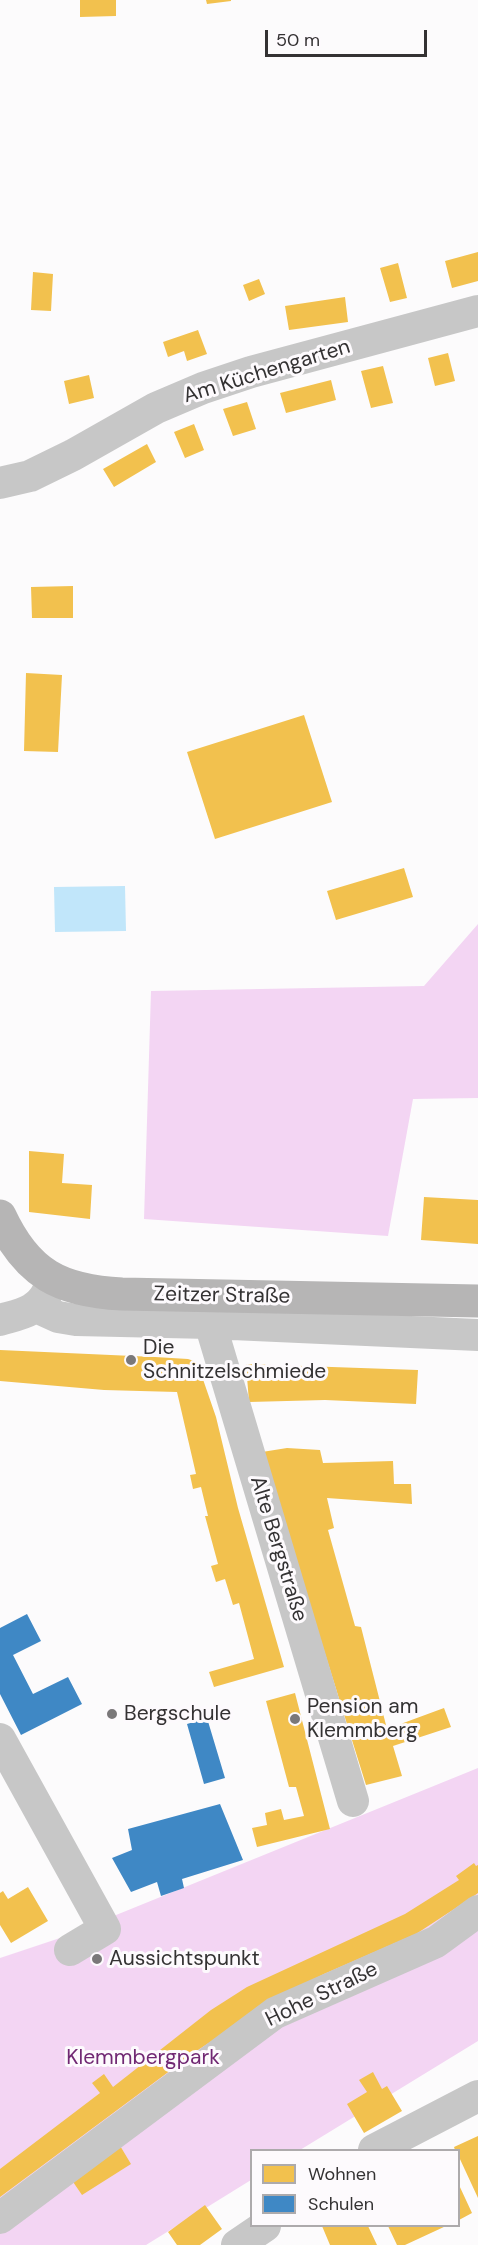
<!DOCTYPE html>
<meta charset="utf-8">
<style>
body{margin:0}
#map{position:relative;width:478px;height:2245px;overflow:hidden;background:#fcfbfc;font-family:"DM Sans",sans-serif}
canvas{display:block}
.legend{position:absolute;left:250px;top:2149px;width:210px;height:78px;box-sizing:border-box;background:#fdfafd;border:2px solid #adaaac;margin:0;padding:8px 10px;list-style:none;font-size:18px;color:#343233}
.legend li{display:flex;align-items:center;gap:12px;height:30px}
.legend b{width:30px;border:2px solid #adaaac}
.scale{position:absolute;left:265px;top:30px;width:162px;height:27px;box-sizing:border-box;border:3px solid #343233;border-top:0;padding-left:8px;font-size:18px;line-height:21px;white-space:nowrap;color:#343233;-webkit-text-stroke:4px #fdfafd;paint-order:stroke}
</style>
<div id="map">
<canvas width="478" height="2245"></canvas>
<ul class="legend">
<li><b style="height:16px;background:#f2c14e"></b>Wohnen</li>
<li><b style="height:16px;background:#3f88c5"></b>Schulen</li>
</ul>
<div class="scale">50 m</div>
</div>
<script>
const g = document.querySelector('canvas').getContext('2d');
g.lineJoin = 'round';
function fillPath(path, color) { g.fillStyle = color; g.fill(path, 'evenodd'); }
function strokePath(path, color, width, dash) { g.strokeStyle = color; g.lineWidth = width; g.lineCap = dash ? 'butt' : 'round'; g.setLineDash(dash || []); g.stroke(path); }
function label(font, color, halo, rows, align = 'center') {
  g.font = font + ' "DM Sans",sans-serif'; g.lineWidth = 6; g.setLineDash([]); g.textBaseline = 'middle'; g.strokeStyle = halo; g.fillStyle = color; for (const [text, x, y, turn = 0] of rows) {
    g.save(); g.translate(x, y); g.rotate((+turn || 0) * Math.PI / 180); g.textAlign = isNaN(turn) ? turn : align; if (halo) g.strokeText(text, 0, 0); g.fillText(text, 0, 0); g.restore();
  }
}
fillPath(new Path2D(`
 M 478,924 L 478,1098 L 413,1099 L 388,1236 L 144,1219 L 151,991 L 424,986 Z
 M 478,1768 L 478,2041 L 300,2150 L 252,2150 L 251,2180 L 146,2245 L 0,2245 L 0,1958 L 57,1939 Z`), '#f3d5f3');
fillPath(new Path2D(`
 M 125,886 L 126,931 L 55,932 L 54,887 Z`), '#c1e6fa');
fillPath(new Path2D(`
 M 80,0 L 116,0 L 116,16 L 80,17 Z
 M 206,0 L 231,0 L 231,1 L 207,4 Z
 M 478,252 L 478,281 L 452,288 L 445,261 Z
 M 398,263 L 407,298 L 390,302 L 380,268 Z
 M 33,272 L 53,274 L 51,311 L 31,310 Z
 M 259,279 L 265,294 L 249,301 L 243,285 Z
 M 345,297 L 348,322 L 289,330 L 285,306 Z
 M 198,330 L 207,354 L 187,361 L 184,351 L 168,357 L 163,342 Z
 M 448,353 L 455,381 L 435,386 L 428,358 Z
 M 383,366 L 393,403 L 371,408 L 361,371 Z
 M 89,375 L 94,398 L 69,404 L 64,381 Z
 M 331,380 L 336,400 L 286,413 L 280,393 Z
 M 247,402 L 256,429 L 233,436 L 223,409 Z
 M 194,424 L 204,450 L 185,458 L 174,432 Z
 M 147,444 L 156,462 L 114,487 L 103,469 Z
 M 73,586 L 73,618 L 32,618 L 31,587 Z
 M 26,673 L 62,675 L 58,752 L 24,751 Z
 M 304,715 L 332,802 L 215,839 L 187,752 Z
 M 404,868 L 413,897 L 336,920 L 327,891 Z
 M 29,1151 L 64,1154 L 62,1183 L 92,1185 L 90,1219 L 29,1212 Z
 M 424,1197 L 478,1200 L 478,1244 L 421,1240 Z
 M 0,1350 L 155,1357 L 188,1359 L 197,1362 L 216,1417 L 238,1508 L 284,1667 L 214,1687 L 209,1672 L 254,1659 L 239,1603 L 233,1605 L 225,1579 L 216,1582 L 211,1566 L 218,1564 L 205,1516 L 208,1516 L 201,1487 L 193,1489 L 190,1475 L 196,1474 L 177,1392 L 104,1390 L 0,1381 Z
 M 246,1364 L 418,1370 L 416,1404 L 325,1400 L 249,1402 Z
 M 287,1448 L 320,1450 L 323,1463 L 393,1461 L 394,1484 L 411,1484 L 412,1504 L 327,1498 L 334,1528 L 328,1530 L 355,1626 L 361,1627 L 387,1729 L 444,1708 L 451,1727 L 393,1746 L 402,1776 L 366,1785 L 262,1452 Z
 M 295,1693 L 330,1829 L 257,1847 L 252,1828 L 267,1825 L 265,1813 L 281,1809 L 284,1820 L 304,1816 L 296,1787 L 289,1787 L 266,1701 Z
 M 474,1863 L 476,1866 L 478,1865 L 478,1893 L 471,1898 L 416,1934 L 324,1974 L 279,1997 L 198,2050 L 0,2197 L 0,2169 L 100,2093 L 92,2083 L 104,2074 L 113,2087 L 211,2010 L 247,1987 L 405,1914 L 459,1880 L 456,1876 Z
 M 28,1887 L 48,1921 L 11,1943 L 0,1925 L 0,1893 L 3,1891 L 8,1899 Z
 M 373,2072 L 382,2089 L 387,2086 L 402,2111 L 364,2133 L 347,2104 L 367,2092 L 359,2080 Z
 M 478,2136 L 478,2198 L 459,2157 L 459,2151 L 455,2150 L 454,2147 Z
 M 119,2144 L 131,2164 L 82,2195 L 69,2176 Z
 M 459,2185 L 472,2213 L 459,2220 Z
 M 205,2205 L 222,2229 L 200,2245 L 177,2245 L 168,2232 Z
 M 322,2226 L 368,2226 L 377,2245 L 330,2245 Z
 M 388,2226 L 446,2226 L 405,2245 L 397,2245 Z`), '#f2c14e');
fillPath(new Path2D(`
 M 27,1614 L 41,1641 L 13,1655 L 33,1694 L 68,1677 L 82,1704 L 21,1735 L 0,1694 L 0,1628 Z
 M 207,1718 L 225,1778 L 204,1784 L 187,1724 Z
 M 220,1804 L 243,1860 L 182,1879 L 184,1888 L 161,1896 L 157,1882 L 131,1892 L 112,1858 L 132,1850 L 128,1829 Z`), '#3f88c5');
strokePath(new Path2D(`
 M 0,483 L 30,476 L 73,455 L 156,408 L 203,388 L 251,372 L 478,311
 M 209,1296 L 210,1323 L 353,1801
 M 36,1307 L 58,1317 L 76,1320 L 210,1323 L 478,1335
 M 0,1320 C 20,1314 38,1312 48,1291
 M 0,1739 L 105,1929 L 70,1950
 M 374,2150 L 478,2096
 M 0,2218 L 275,2013 L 436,1942 L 478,1911
 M 237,2245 L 265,2226`), '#c7c7c7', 32);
strokePath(new Path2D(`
 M 0,1216 C 27,1274 60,1291 122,1294 L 478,1301`), '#b6b5b5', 33);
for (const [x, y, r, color] of [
 [131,1360,6,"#7a7879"],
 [112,1714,6,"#7a7879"],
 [295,1719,6,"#7a7879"],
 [97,1959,6,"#7a7879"]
]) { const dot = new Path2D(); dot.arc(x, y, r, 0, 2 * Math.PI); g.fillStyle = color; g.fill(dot); strokePath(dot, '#fdfafd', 2); }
label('21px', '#343233', '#fdfafd', [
 ["Am Küchengarten",267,372,-17],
 ["Zeitzer Straße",222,1296,1],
 ["Alte Bergstraße",278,1549,73],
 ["Hohe Straße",322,1995,-26]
]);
label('21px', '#343233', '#fdfafd', [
 ["Die",143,1348],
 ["Schnitzelschmiede",143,1372],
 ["Pension am",307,1707],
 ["Klemmberg",307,1731],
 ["Bergschule",124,1714],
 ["Aussichtspunkt",109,1959]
], 'left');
label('21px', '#712873', '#fdfafd', [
 ["Klemmbergpark",143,2058]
]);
</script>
